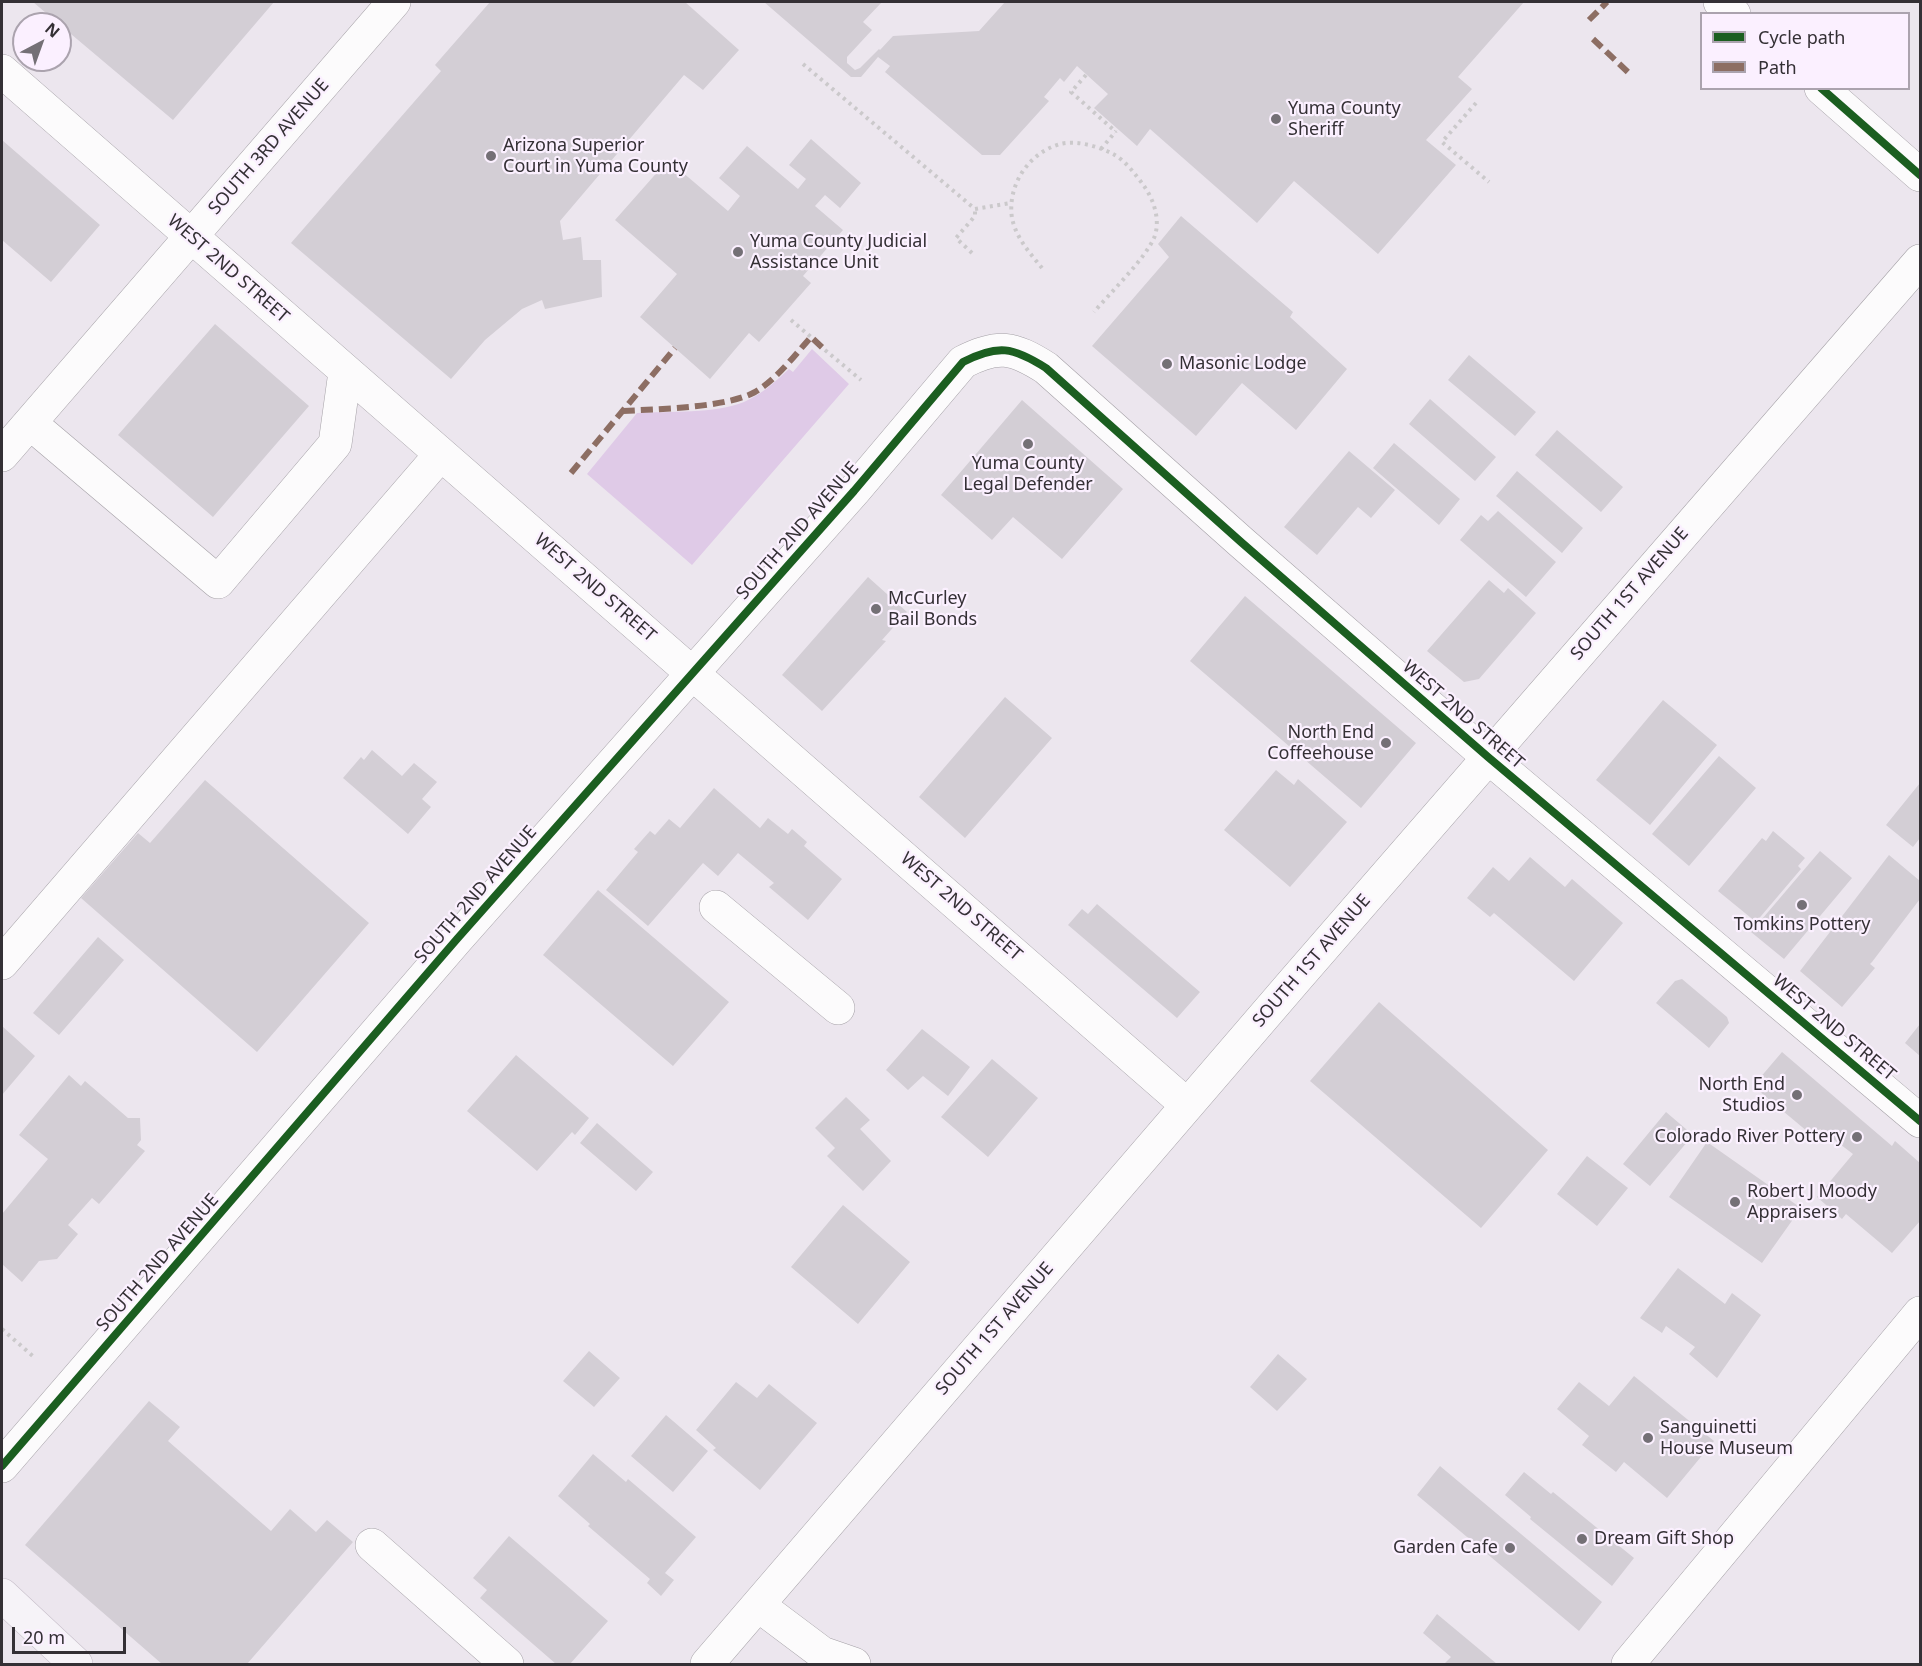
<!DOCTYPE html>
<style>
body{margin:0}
#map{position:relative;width:1922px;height:1666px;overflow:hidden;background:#ece6ee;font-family:"Noto Sans",sans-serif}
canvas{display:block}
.frame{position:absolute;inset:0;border:3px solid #343035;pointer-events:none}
.legend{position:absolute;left:1700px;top:12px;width:210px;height:78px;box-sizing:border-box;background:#fbf0ff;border:2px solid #aba3ae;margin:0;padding:8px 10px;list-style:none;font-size:18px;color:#343035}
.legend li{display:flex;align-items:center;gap:12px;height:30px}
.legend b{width:30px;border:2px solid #aba3ae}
.north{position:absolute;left:12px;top:12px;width:60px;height:60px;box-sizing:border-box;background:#fbf0ff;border:2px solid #aba3ae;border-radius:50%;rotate:41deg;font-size:16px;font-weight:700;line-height:24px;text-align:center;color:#343035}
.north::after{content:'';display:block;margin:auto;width:21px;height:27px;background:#747076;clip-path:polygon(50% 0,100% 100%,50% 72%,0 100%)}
.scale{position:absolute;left:12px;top:1627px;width:114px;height:27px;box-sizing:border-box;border:3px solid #343035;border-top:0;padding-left:8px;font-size:18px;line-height:21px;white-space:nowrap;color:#343035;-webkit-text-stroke:4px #fbf0ff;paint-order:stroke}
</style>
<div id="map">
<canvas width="1922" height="1666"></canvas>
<div class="frame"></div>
<ul class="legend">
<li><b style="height:8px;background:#1b5e20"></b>Cycle path</li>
<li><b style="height:8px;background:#8d6e63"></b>Path</li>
</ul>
<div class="north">N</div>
<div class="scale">20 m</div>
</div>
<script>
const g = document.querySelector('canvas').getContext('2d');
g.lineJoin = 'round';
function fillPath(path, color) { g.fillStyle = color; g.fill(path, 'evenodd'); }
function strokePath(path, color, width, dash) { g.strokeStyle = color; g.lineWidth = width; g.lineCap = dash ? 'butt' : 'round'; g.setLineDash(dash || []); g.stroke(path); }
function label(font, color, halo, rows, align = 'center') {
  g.font = font + ' "Noto Sans",sans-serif'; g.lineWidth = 4.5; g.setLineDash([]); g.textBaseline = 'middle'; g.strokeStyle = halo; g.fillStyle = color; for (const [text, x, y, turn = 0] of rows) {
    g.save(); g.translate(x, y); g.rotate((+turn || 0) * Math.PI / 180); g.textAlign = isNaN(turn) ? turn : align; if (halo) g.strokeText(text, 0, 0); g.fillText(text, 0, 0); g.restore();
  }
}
fillPath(new Path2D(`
 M 812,349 L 849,384 L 692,565 L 587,474 L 637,413 C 669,411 715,414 744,402 C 762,394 775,382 789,369 L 793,372 Z`), '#dfcae7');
fillPath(new Path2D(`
 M 33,2 L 274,2 L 173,120 Z
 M 490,2 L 685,2 L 739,50 L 703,90 L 684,75 L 560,221 L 563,240 L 581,237 L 583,260 L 601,260 L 602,297 L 545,309 L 542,300 L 522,309 L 485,340 L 451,379 L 291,243 L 441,71 L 435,65 Z
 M 764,2 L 882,2 L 863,22 L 872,30 L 847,57 L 847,63 L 855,70 L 860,68 L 879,49 L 880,50 L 893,36 L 979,31 L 1005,2 L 1524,2 L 1458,77 L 1472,89 L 1426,140 L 1456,165 L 1378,254 L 1294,181 L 1257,223 L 1150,129 L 1137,146 L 1094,108 L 1108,94 L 1077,66 L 1064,82 L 1060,78 L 1044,97 L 1049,101 L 1000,155 L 982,155 L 885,72 L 890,66 L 878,57 L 861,77 L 851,77 Z
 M 811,139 L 861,183 L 840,208 L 825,195 L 815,206 L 843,230 L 803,276 L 811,283 L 759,342 L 749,333 L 710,379 L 640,317 L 677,274 L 615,220 L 668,160 L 728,211 L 740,196 L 719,178 L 747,146 L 798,189 L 806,179 L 789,165 Z
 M 2,140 L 100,225 L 51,282 L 2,240 Z
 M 1181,216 L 1293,312 L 1290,317 L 1347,369 L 1296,430 L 1242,383 L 1196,436 L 1092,346 L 1169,257 L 1158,244 Z
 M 215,324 L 309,406 L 213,517 L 118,435 Z
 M 1469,355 L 1536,412 L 1515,436 L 1448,380 Z
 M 1430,399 L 1496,457 L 1475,481 L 1409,424 Z
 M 1022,400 L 1123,489 L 1062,559 L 1013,517 L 992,540 L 941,495 Z
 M 1557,430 L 1623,487 L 1601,512 L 1535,455 Z
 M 1394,443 L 1460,499 L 1439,525 L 1373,468 Z
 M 1349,451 L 1395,490 L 1371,518 L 1358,507 L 1317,555 L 1284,527 Z
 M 1517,471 L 1583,528 L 1562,553 L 1496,496 Z
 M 1498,511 L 1556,562 L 1526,597 L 1460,540 L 1481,515 L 1488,521 Z
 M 868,577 L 907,612 L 882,640 L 886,641 L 822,711 L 782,675 Z
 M 1489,580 L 1504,593 L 1508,588 L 1536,613 L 1479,679 L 1464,682 L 1427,651 Z
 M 1245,596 L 1416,743 L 1361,808 L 1190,661 Z
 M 1005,697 L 1052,738 L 965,838 L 919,797 Z
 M 1663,700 L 1717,745 L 1650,825 L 1596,780 Z
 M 372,750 L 402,776 L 414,763 L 437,782 L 422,799 L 431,807 L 408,834 L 343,778 L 361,757 L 364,760 Z
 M 1719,756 L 1756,788 L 1689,866 L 1652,834 Z
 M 1276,770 L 1294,785 L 1298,779 L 1347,822 L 1290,887 L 1224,830 Z
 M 205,780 L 369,923 L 257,1052 L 81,898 L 138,833 L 150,843 Z
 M 1920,783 L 1920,838 L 1913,847 L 1886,825 Z
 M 714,788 L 760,828 L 768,818 L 788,834 L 792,829 L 807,842 L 804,846 L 842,879 L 808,920 L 769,887 L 774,883 L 738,853 L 718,876 L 703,863 L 648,926 L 606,890 L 638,852 L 634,849 L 650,831 L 655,835 L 669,819 L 680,828 Z
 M 1773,831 L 1805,858 L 1798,866 L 1801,869 L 1756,922 L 1718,891 L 1762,838 L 1766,841 Z
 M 1820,851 L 1852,878 L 1784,959 L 1751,932 Z
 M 1889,855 L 1920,881 L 1920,899 L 1872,962 L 1870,964 L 1875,968 L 1842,1007 L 1800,971 Z
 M 1530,857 L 1565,887 L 1572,879 L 1623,923 L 1574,981 L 1494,913 L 1490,917 L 1467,898 L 1493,867 L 1509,881 Z
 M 598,890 L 729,1002 L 673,1066 L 543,955 Z
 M 1097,904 L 1200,992 L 1177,1018 L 1068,925 L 1082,909 L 1088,914 Z
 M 98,937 L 124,960 L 59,1035 L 33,1013 Z
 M 1682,979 L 1727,1017 L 1729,1023 L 1709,1048 L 1656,1003 L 1675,981 Z
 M 1379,1002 L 1548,1150 L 1481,1228 L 1310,1081 Z
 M 1920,1024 L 1920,1056 L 1905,1043 Z
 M 2,1026 L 35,1056 L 2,1095 Z
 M 922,1029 L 970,1067 L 948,1096 L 923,1076 L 908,1090 L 886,1070 Z
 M 1782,1052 L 1892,1146 L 1895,1141 L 1920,1163 L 1920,1221 L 1892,1253 L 1846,1214 L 1842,1219 L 1817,1197 L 1853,1154 L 1820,1129 L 1814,1137 L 1753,1086 Z
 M 516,1055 L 589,1118 L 575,1135 L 572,1132 L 537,1171 L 467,1111 Z
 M 992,1059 L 1038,1098 L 988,1157 L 941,1117 Z
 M 69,1075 L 81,1086 L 85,1081 L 128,1118 L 140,1118 L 141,1140 L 137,1145 L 145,1151 L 99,1204 L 92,1198 L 68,1225 L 78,1234 L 57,1259 L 39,1261 L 22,1282 L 2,1264 L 2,1214 L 48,1159 L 19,1135 Z
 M 846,1097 L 870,1120 L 860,1129 L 891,1161 L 863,1191 L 827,1156 L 835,1148 L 815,1128 Z
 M 1666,1112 L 1693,1135 L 1650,1186 L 1623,1164 Z
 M 597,1123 L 653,1172 L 636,1191 L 580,1143 Z
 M 1707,1142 L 1801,1208 L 1762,1263 L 1669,1197 Z
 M 1587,1156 L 1628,1188 L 1597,1226 L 1557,1194 Z
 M 843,1205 L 910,1262 L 858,1324 L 791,1267 Z
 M 1678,1268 L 1725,1304 L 1732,1293 L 1761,1315 L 1717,1378 L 1689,1354 L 1695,1347 L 1666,1326 L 1662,1333 L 1640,1318 Z
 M 589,1351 L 620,1378 L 594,1407 L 563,1381 Z
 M 1278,1354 L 1307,1379 L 1277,1411 L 1250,1387 Z
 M 1634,1376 L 1714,1441 L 1667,1498 L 1624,1462 L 1616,1472 L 1582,1445 L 1589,1436 L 1557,1409 L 1579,1382 L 1609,1406 Z
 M 736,1382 L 757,1398 L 769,1384 L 817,1423 L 760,1490 L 713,1450 L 716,1448 L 696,1430 Z
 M 149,1401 L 180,1427 L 168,1441 L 271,1531 L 290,1509 L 316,1532 L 327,1520 L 353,1542 L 247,1664 L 162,1664 L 25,1545 Z
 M 666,1415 L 708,1451 L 673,1492 L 631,1456 Z
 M 593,1454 L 626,1482 L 628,1479 L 696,1537 L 665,1573 L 674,1580 L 661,1596 L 647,1583 L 650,1579 L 588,1526 L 590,1524 L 558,1496 Z
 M 1440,1466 L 1602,1602 L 1579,1631 L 1417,1495 Z
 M 1524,1472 L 1551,1494 L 1553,1492 L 1634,1558 L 1612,1586 L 1530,1519 L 1531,1517 L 1505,1495 Z
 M 509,1536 L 608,1621 L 570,1664 L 556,1664 L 480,1598 L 487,1590 L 473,1578 Z
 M 1437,1614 L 1497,1664 L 1444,1664 L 1451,1657 L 1423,1633 Z`), '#d3ced5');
const minor = new Path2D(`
 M 1720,2 L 1734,14
 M 2,71 L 1187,1105
 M 1821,88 L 1920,175
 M 30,423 L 218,582 L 335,444 L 345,372
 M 2,455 L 394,2
 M 716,907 L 838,1008
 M 2,963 L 441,454
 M 2,1466 L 457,939 L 854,491 L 963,362 C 998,344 1013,347 1046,368 L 1241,542 L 1488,757 L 1920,1121
 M 372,1545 L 507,1664
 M 758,1605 L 822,1653 L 854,1664
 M 707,1664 L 1296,979 L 1920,261
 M 1628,1664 L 1920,1313`);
const major = new Path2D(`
 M 2,1595 L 76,1664`);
strokePath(minor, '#a4a0a6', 34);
strokePath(major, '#c6bec9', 34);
strokePath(new Path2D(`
 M 803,64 L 975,209 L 1011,203
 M 1086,75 L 1071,92 L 1116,132
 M 1476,103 L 1442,142 L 1489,182
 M 1101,149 L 1116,131
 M 972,253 L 956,238 L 975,216 L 975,209
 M 1042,268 C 1030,253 1016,238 1012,218 C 1007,186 1028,153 1060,144 C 1076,140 1098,146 1113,154 C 1125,160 1136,175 1144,186 C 1154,200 1161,221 1154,238 C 1144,260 1110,293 1094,312
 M 791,320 L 811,337
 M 825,350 L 861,380
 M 2,1329 L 35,1358`), '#cbc9cb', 4, [3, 4.5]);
strokePath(minor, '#fcfbfc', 33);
strokePath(major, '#f6f3f8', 33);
strokePath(new Path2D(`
 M 1589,20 L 1607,2
 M 1593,39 L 1632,76
 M 623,411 C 657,409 726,408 755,392 C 777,379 794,356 811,337 L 825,350
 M 571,473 L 675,348`), '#8d6e63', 6, [12, 6]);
strokePath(new Path2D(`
 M 1821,88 L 1920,175
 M 2,1466 L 457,939 L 854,491 L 963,362 C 998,344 1013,347 1046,368 L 1241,542 L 1488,757 L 1920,1121`), '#1b5e20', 8);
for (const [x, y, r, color] of [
 [1276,119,6,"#747076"],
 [491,156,6,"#747076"],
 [738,252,6,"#747076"],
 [1167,364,6,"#747076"],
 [1028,444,6,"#747076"],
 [876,609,6,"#747076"],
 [1386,743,6,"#747076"],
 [1802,905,6,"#747076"],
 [1797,1095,6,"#747076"],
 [1857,1137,6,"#747076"],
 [1735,1202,6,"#747076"],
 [1648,1438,6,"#747076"],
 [1582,1539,6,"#747076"],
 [1510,1548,6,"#747076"]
]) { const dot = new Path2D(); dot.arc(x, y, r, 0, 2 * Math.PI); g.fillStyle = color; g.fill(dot); strokePath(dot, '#fbf0ff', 2); }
label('18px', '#343035', '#fbf0ff', [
 ["Yuma County",1288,109],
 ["Sheriff",1288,130],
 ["Arizona Superior",503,146],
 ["Court in Yuma County",503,167],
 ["Yuma County Judicial",750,242],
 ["Assistance Unit",750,263],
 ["Masonic Lodge",1179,364],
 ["Yuma County",1028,464,"center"],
 ["Legal Defender",1028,485,"center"],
 ["McCurley",888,599],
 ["Bail Bonds",888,620],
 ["North End",1374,733,"right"],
 ["Coffeehouse",1374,754,"right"],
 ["Tomkins Pottery",1802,925,"center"],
 ["North End",1785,1085,"right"],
 ["Studios",1785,1106,"right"],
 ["Colorado River Pottery",1845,1137,"right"],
 ["Robert J Moody",1747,1192],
 ["Appraisers",1747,1213],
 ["Sanguinetti",1660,1428],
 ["House Museum",1660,1449],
 ["Dream Gift Shop",1594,1539],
 ["Garden Cafe",1498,1548,"right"]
], 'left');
label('18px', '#343035', '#fbf0ff', [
 ["SOUTH 3RD AVENUE",269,147,-49],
 ["WEST 2ND STREET",228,269,41],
 ["SOUTH 2ND AVENUE",798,531,-49],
 ["WEST 2ND STREET",595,588,41],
 ["SOUTH 1ST AVENUE",1630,594,-49],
 ["WEST 2ND STREET",1463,715,41],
 ["SOUTH 2ND AVENUE",476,895,-49],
 ["WEST 2ND STREET",961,907,41],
 ["SOUTH 1ST AVENUE",1312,961,-49],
 ["WEST 2ND STREET",1834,1028,40],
 ["SOUTH 2ND AVENUE",158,1263,-49],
 ["SOUTH 1ST AVENUE",995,1329,-49]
]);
</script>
